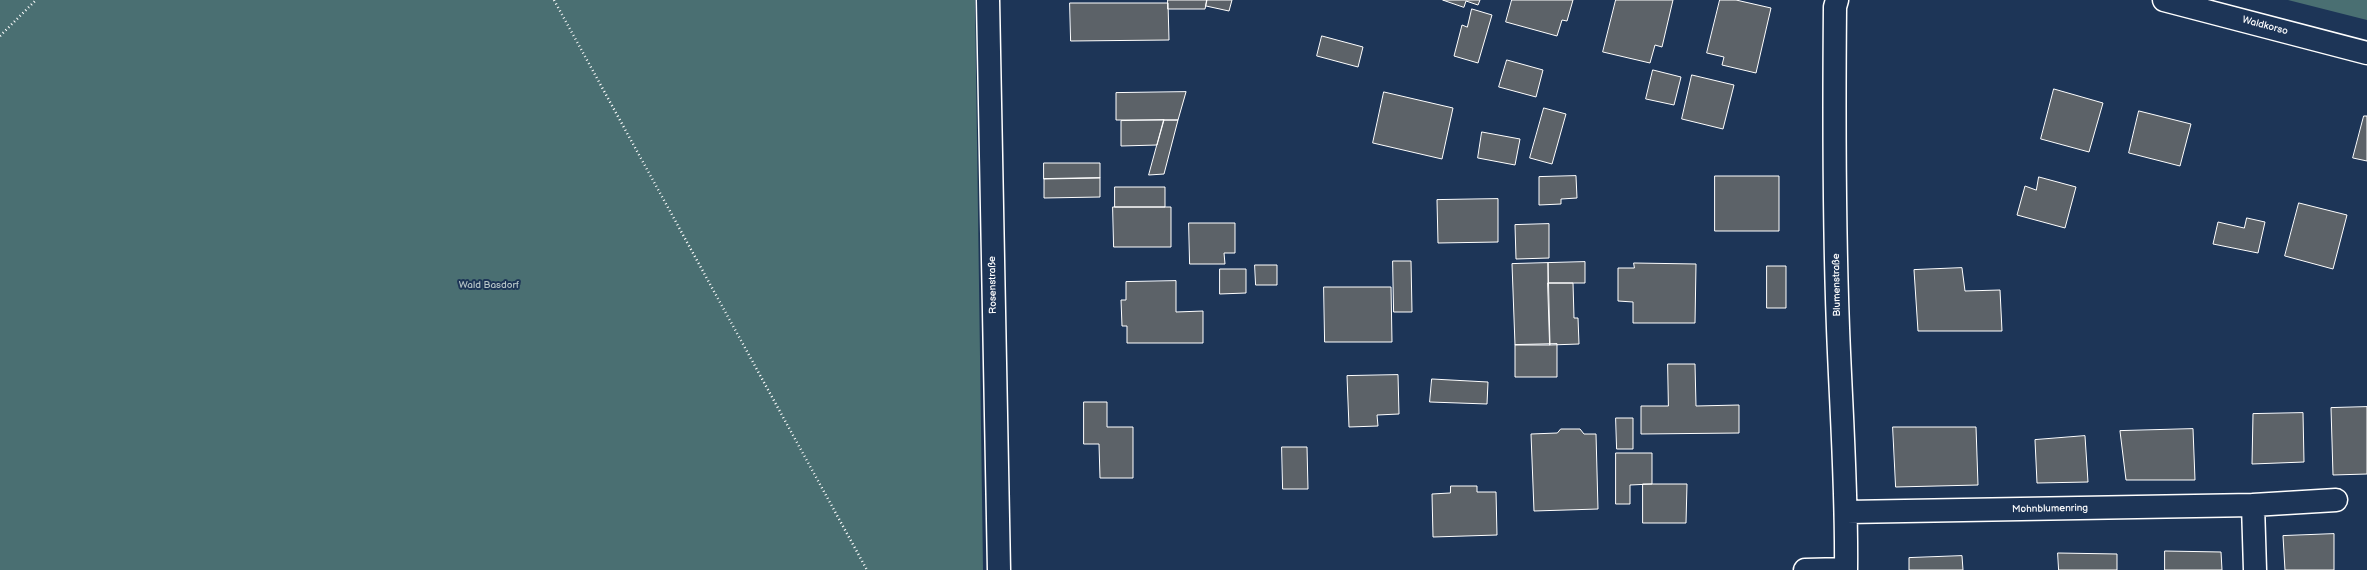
<!DOCTYPE html>
<meta charset="utf-8">
<style>
body{margin:0}
canvas{display:block;background:#1d3557}
</style>
<canvas width="2367" height="570"></canvas>
<script>
const g = document.querySelector('canvas').getContext('2d');
g.lineJoin = 'round';
function fillPath(path, color) { g.fillStyle = color; g.fill(path, 'evenodd'); }
function strokePath(path, color, width, dash) { g.strokeStyle = color; g.lineWidth = width; g.lineCap = dash ? 'butt' : 'round'; g.setLineDash(dash || []); g.stroke(path); }
function label(font, color, halo, rows, align = 'center') {
  g.font = font + ' "Balsamiq Sans",sans-serif'; g.lineWidth = 4; g.setLineDash([]); g.textBaseline = 'middle'; g.strokeStyle = halo; g.fillStyle = color; for (const [text, x, y, turn = 0] of rows) {
    g.save(); g.translate(x, y); g.rotate((+turn || 0) * Math.PI / 180); g.textAlign = isNaN(turn) ? turn : align; if (halo) g.strokeText(text, 0, 0); g.fillText(text, 0, 0); g.restore();
  }
}
fillPath(new Path2D(`
 M 0,0 L 975,0 L 983,570 L 0,570 Z
 M 2288,0 L 2367,0 L 2367,20 Z`), '#4a6f72');
const building = new Path2D(`
 M 1168,0 L 1207,0 L 1205,9 L 1168,9 Z
 M 1207,0 L 1232,0 L 1229,11 L 1206,6 Z
 M 1443,0 L 1480,0 L 1478,5 L 1466,1 L 1464,7 Z
 M 1512,0 L 1573,0 L 1567,21 L 1562,20 L 1557,36 L 1506,22 Z
 M 1616,0 L 1673,0 L 1662,47 L 1655,45 L 1650,63 L 1603,52 Z
 M 1720,0 L 1736,0 L 1771,8 L 1756,73 L 1722,65 L 1724,57 L 1707,53 Z
 M 1070,3 L 1168,3 L 1169,40 L 1071,41 Z
 M 1472,9 L 1492,15 L 1478,63 L 1454,56 L 1462,25 L 1467,27 Z
 M 1322,36 L 1363,47 L 1358,67 L 1317,56 Z
 M 1507,60 L 1543,70 L 1536,97 L 1499,87 Z
 M 1653,70 L 1681,77 L 1674,105 L 1646,99 Z
 M 1692,75 L 1734,85 L 1723,129 L 1682,119 Z
 M 2054,89 L 2103,103 L 2089,152 L 2041,139 Z
 M 1186,92 L 1178,120 L 1116,120 L 1116,93 Z
 M 1384,92 L 1453,108 L 1442,159 L 1373,143 Z
 M 1544,108 L 1566,114 L 1552,164 L 1530,158 Z
 M 2139,111 L 2191,124 L 2180,166 L 2129,153 Z
 M 2364,116 L 2367,116 L 2367,161 L 2353,158 Z
 M 1164,120 L 1178,120 L 1164,174 L 1149,175 Z
 M 1164,120 L 1157,145 L 1121,146 L 1121,121 Z
 M 1482,132 L 1520,139 L 1515,165 L 1478,158 Z
 M 1044,163 L 1100,163 L 1100,178 L 1044,179 Z
 M 1576,176 L 1577,198 L 1561,199 L 1561,204 L 1539,205 L 1539,177 Z
 M 1715,176 L 1779,176 L 1779,231 L 1715,231 Z
 M 2039,177 L 2076,187 L 2065,228 L 2017,215 L 2025,186 L 2036,190 Z
 M 1100,178 L 1100,197 L 1044,198 L 1044,179 Z
 M 1115,187 L 1165,187 L 1165,207 L 1115,207 Z
 M 1498,199 L 1498,242 L 1438,243 L 1437,200 Z
 M 2299,203 L 2347,215 L 2333,269 L 2285,256 Z
 M 1113,207 L 1171,207 L 1171,247 L 1114,247 Z
 M 2247,218 L 2265,222 L 2258,253 L 2213,244 L 2218,222 L 2244,228 Z
 M 1189,223 L 1235,223 L 1235,253 L 1224,253 L 1225,264 L 1190,264 Z
 M 1549,224 L 1549,258 L 1516,259 L 1515,225 Z
 M 1393,261 L 1411,261 L 1412,312 L 1394,312 Z
 M 1585,262 L 1585,283 L 1548,283 L 1548,263 Z
 M 1548,263 L 1550,345 L 1515,345 L 1512,264 Z
 M 1634,263 L 1696,264 L 1695,323 L 1633,323 L 1633,302 L 1618,301 L 1618,268 L 1634,268 Z
 M 1255,265 L 1277,265 L 1277,285 L 1256,285 Z
 M 1767,266 L 1786,266 L 1786,308 L 1767,308 Z
 M 1962,268 L 1965,291 L 2000,290 L 2002,331 L 1918,331 L 1914,270 Z
 M 1220,269 L 1246,269 L 1246,293 L 1220,294 Z
 M 1176,281 L 1176,312 L 1203,311 L 1203,343 L 1127,343 L 1127,326 L 1122,326 L 1121,300 L 1126,300 L 1126,282 Z
 M 1548,283 L 1573,283 L 1574,318 L 1578,318 L 1579,344 L 1550,345 Z
 M 1324,287 L 1391,287 L 1392,342 L 1325,342 Z
 M 1557,344 L 1557,377 L 1515,377 L 1515,345 Z
 M 1668,364 L 1695,364 L 1696,406 L 1739,405 L 1739,433 L 1641,434 L 1641,406 L 1668,406 Z
 M 1398,375 L 1399,414 L 1377,415 L 1378,426 L 1349,427 L 1347,376 Z
 M 1432,379 L 1488,382 L 1487,404 L 1430,402 Z
 M 1084,402 L 1107,402 L 1107,427 L 1133,427 L 1133,478 L 1100,478 L 1099,444 L 1084,444 Z
 M 2367,407 L 2367,474 L 2333,475 L 2331,408 Z
 M 2303,413 L 2304,462 L 2252,464 L 2253,414 Z
 M 1616,418 L 1633,418 L 1633,449 L 1617,449 Z
 M 1893,427 L 1976,427 L 1978,485 L 1896,487 Z
 M 1561,429 L 1580,429 L 1584,434 L 1596,434 L 1598,509 L 1534,511 L 1531,434 L 1557,433 Z
 M 2193,429 L 2195,480 L 2126,480 L 2120,431 Z
 M 2085,436 L 2088,482 L 2037,483 L 2035,440 Z
 M 1282,447 L 1307,447 L 1308,489 L 1283,489 Z
 M 1616,453 L 1652,453 L 1652,484 L 1630,485 L 1630,504 L 1616,504 Z
 M 1643,484 L 1687,484 L 1686,523 L 1643,523 Z
 M 1451,486 L 1477,486 L 1477,492 L 1496,492 L 1497,535 L 1433,537 L 1432,494 L 1450,493 Z
 M 2334,534 L 2334,570 L 2285,570 L 2283,536 Z
 M 2165,551 L 2221,552 L 2222,570 L 2165,570 Z
 M 2058,553 L 2117,554 L 2117,570 L 2059,570 Z
 M 1962,556 L 1963,570 L 1909,570 L 1909,558 Z`);
fillPath(building, '#5c6268');
strokePath(building, '#fff', 1);
const street = new Path2D(`
 M 988,0 L 999,570
 M 1837,0 L 1835,7 C 1834,114 1834,221 1838,328 C 1841,409 1847,489 1846,570
 M 2164,0 L 2367,53
 M 2253,505 L 2336,500
 M 1847,512 L 2253,505 L 2255,570
 M 1805,570 L 1846,569`);
strokePath(street, '#fff', 25);
strokePath(new Path2D(`
 M 554,0 L 867,570
 M 0,36 L 36,0`), '#fff', 2.5, [1, 3]);
strokePath(street, '#1d3557', 22);
label('10px', '#fff', '#1d3557', [
 ["Waldkorso",2265,26,15],
 ["Rosenstraße",993,285,-91],
 ["Blumenstraße",1837,285,-91],
 ["Mohnblumenring",2050,509,-1]
]);
label('10px', '#b7c5c7', '#1d3557', [
 ["Wald Basdorf",489,285]
]);
</script>
